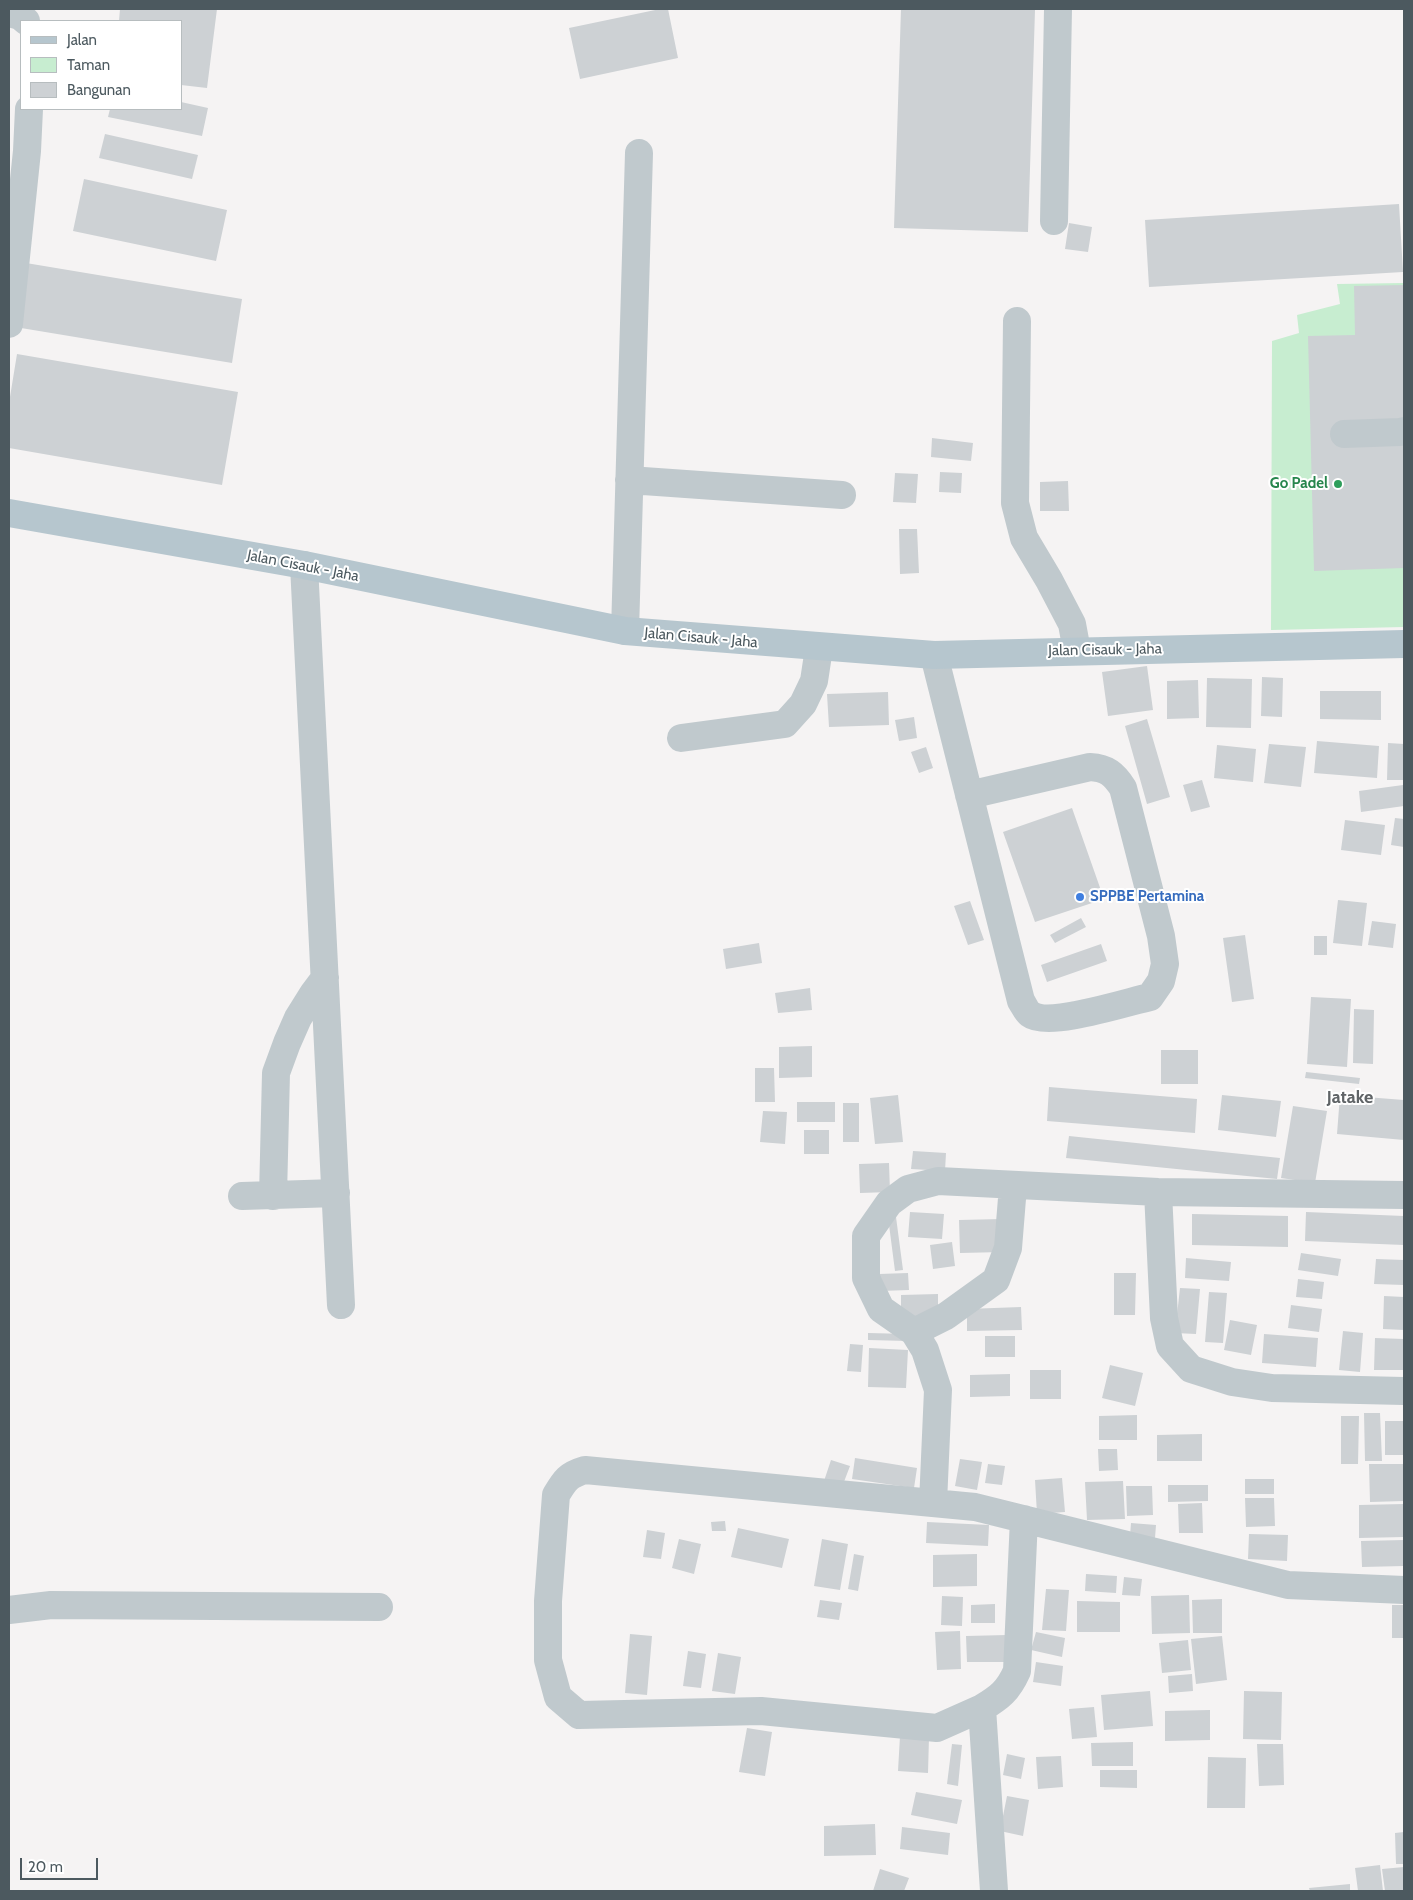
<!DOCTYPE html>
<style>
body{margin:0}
#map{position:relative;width:1413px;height:1900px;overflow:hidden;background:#f5f3f3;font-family:Cabin,sans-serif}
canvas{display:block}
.frame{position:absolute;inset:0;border:10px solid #4c595f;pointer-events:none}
.legend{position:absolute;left:20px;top:20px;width:162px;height:90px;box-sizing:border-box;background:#fff;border:1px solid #b7bdbf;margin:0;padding:6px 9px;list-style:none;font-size:15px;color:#4c595f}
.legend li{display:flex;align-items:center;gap:10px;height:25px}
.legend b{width:25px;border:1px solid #b7bdbf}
.scale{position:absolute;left:20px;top:1858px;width:78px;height:22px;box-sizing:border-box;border:2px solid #4c595f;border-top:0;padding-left:6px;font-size:15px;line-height:18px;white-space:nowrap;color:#4c595f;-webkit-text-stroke:4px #fff;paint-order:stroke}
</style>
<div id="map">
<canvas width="1413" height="1900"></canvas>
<div class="frame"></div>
<ul class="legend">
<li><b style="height:6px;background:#b6c6ce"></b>Jalan</li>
<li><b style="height:14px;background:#c7edd0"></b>Taman</li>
<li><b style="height:14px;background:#cdd1d4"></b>Bangunan</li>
</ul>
<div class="scale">20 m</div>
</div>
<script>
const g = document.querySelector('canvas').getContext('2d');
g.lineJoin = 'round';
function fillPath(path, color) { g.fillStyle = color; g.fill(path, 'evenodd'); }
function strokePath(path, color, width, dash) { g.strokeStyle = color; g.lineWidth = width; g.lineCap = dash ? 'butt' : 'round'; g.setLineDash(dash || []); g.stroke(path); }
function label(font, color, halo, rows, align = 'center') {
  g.font = font + ' Cabin,sans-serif'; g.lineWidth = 4; g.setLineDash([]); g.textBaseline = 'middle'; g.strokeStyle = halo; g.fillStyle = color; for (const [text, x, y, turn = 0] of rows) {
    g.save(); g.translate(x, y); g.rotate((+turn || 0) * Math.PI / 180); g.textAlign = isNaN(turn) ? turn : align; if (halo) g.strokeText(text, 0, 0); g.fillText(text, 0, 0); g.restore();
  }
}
fillPath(new Path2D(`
 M 1404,283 L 1404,627 L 1271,630 L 1272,341 L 1299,333 L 1297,315 L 1340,304 L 1337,284 Z`), '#c7edd0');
fillPath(new Path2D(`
 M 120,9 L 217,9 L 207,88 L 181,85 L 181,21 L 119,21 Z
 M 660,9 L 668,9 L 678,58 L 580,79 L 569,28 Z
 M 901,9 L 1035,10 L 1028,232 L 894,228 Z
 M 181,102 L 208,108 L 202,136 L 108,117 L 110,109 L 181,109 Z
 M 105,134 L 198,155 L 192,179 L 99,158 Z
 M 84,179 L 227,210 L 216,261 L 73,231 Z
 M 1399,204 L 1403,272 L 1149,287 L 1145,220 Z
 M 1069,223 L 1092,227 L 1088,252 L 1065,249 Z
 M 26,263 L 242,299 L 232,363 L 15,327 Z
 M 1404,285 L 1404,568 L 1314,571 L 1308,336 L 1355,335 L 1354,286 Z
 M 17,354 L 238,392 L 222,485 L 9,448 L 9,403 Z
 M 932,438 L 973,443 L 971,461 L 931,457 Z
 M 940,472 L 962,473 L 961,493 L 939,492 Z
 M 895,473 L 918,474 L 916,503 L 893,502 Z
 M 1068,481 L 1069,511 L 1040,511 L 1040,482 Z
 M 899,529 L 917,529 L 919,573 L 900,574 Z
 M 1147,666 L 1153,710 L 1108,716 L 1102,672 Z
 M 1262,677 L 1283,678 L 1282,717 L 1261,716 Z
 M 1207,678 L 1252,679 L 1251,728 L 1206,727 Z
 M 1198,680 L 1199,718 L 1167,719 L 1167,681 Z
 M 1320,691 L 1381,691 L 1381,720 L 1320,719 Z
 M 888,692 L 889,725 L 829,727 L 827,694 Z
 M 914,717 L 917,738 L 899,741 L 895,720 Z
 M 1147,719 L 1170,797 L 1147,804 L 1125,726 Z
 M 1317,741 L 1379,746 L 1377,778 L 1314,773 Z
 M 1388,743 L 1404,744 L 1404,780 L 1387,780 Z
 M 1269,744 L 1306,747 L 1301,787 L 1264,783 Z
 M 1217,745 L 1256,749 L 1253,782 L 1214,778 Z
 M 926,747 L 933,768 L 919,773 L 911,752 Z
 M 1202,780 L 1210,807 L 1191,812 L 1183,785 Z
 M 1403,785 L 1404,806 L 1361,812 L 1359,791 Z
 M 1072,808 L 1104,899 L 1035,922 L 1003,832 Z
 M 1395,818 L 1404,819 L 1404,847 L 1391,845 Z
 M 1345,820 L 1385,825 L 1381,855 L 1341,850 Z
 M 1338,900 L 1367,903 L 1362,946 L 1333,943 Z
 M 970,901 L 984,940 L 968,945 L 954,906 Z
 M 1081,918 L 1086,927 L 1055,943 L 1050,935 Z
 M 1372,921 L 1396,924 L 1393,948 L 1368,945 Z
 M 1245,935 L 1254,999 L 1232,1002 L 1223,938 Z
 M 1314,936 L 1327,936 L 1327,955 L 1314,955 Z
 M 759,943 L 762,963 L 726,969 L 723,949 Z
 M 1101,944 L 1107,961 L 1047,982 L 1041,965 Z
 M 810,988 L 812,1010 L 778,1013 L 775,993 Z
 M 1311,997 L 1351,999 L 1347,1067 L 1307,1064 Z
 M 1354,1009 L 1374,1010 L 1373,1064 L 1353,1063 Z
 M 812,1046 L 812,1077 L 779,1078 L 779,1047 Z
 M 1161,1050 L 1198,1050 L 1198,1084 L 1161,1084 Z
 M 755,1068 L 774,1068 L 775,1102 L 755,1102 Z
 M 1306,1072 L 1360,1078 L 1359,1084 L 1305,1078 Z
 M 1049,1087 L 1197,1099 L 1195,1133 L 1047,1121 Z
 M 898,1095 L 903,1142 L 875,1144 L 870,1098 Z
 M 1222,1095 L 1281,1101 L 1276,1137 L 1218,1130 Z
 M 1340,1095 L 1404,1100 L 1404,1140 L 1337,1134 Z
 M 797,1102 L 835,1102 L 835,1122 L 797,1122 Z
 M 843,1103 L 859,1103 L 859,1142 L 843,1142 Z
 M 1293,1106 L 1327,1111 L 1315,1183 L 1281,1178 Z
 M 763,1111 L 787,1112 L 785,1144 L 760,1142 Z
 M 804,1130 L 829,1130 L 829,1154 L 804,1154 Z
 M 1069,1136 L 1280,1158 L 1277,1179 L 1066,1158 Z
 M 913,1151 L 946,1153 L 945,1171 L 911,1169 Z
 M 889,1163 L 890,1192 L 860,1193 L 859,1164 Z
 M 910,1212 L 944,1214 L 942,1239 L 908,1237 Z
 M 1306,1212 L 1404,1216 L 1404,1245 L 1305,1241 Z
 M 1192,1214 L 1288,1216 L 1288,1247 L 1192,1245 Z
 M 888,1217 L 896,1217 L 903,1270 L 895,1271 Z
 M 1002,1219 L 1003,1252 L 960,1253 L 959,1220 Z
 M 952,1242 L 955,1266 L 933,1269 L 930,1245 Z
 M 1301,1253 L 1341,1259 L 1338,1276 L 1298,1270 Z
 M 1186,1258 L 1231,1262 L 1229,1281 L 1185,1278 Z
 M 1376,1259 L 1404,1260 L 1404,1285 L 1374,1284 Z
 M 908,1273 L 909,1290 L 880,1291 L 879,1274 Z
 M 1114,1273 L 1136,1273 L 1135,1315 L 1114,1315 Z
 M 1298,1279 L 1324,1282 L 1322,1299 L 1296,1297 Z
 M 1180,1288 L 1200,1289 L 1196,1334 L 1175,1333 Z
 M 1209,1292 L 1227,1293 L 1223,1343 L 1205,1342 Z
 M 938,1294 L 938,1317 L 901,1317 L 901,1295 Z
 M 1384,1296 L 1404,1297 L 1404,1330 L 1383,1329 Z
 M 1291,1305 L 1322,1309 L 1319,1332 L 1288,1328 Z
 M 1021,1307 L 1022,1330 L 967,1331 L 967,1309 Z
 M 1230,1320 L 1257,1325 L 1251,1355 L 1224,1350 Z
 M 1343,1331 L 1363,1333 L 1360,1372 L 1339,1370 Z
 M 868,1333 L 908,1334 L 908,1341 L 868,1340 Z
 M 1264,1334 L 1318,1338 L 1316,1367 L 1262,1363 Z
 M 985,1336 L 1015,1336 L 1015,1357 L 985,1357 Z
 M 1375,1338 L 1404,1339 L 1404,1370 L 1374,1370 Z
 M 850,1344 L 863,1345 L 861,1372 L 847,1371 Z
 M 869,1348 L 908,1350 L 906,1388 L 868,1387 Z
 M 1110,1365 L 1143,1373 L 1135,1406 L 1102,1398 Z
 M 1030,1370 L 1061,1370 L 1061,1399 L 1030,1399 Z
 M 1010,1374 L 1010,1396 L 970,1397 L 970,1375 Z
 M 1364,1413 L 1380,1413 L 1382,1461 L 1365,1461 Z
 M 1137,1415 L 1137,1440 L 1099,1440 L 1099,1416 Z
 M 1341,1416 L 1359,1416 L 1358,1464 L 1341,1464 Z
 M 1385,1421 L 1404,1421 L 1404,1455 L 1385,1455 Z
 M 1202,1434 L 1202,1461 L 1157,1461 L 1157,1435 Z
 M 1098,1449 L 1117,1449 L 1118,1470 L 1099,1471 Z
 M 855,1458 L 917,1468 L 914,1488 L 852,1479 Z
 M 960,1459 L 982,1462 L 977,1490 L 955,1486 Z
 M 831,1460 L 850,1466 L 842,1487 L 824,1481 Z
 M 988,1464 L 1005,1466 L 1002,1485 L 985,1483 Z
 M 1369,1464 L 1404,1464 L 1404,1501 L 1370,1502 Z
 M 1062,1478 L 1065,1512 L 1037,1514 L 1035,1480 Z
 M 1245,1479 L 1274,1479 L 1274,1494 L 1245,1494 Z
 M 1123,1481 L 1125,1519 L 1087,1520 L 1085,1482 Z
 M 1168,1485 L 1208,1485 L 1208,1501 L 1168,1502 Z
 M 1126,1486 L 1152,1486 L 1153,1515 L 1127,1516 Z
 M 1245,1498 L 1274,1498 L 1275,1526 L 1246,1527 Z
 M 1202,1503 L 1203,1533 L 1179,1533 L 1178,1504 Z
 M 1404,1504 L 1404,1537 L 1359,1538 L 1359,1505 Z
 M 725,1521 L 726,1531 L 712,1531 L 711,1522 Z
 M 927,1522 L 989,1525 L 988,1546 L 926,1543 Z
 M 1131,1523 L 1156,1525 L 1155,1538 L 1130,1536 Z
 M 738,1528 L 789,1539 L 782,1568 L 731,1557 Z
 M 647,1530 L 665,1533 L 661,1559 L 643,1557 Z
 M 1249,1534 L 1288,1535 L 1287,1561 L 1248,1559 Z
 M 679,1539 L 701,1544 L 694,1574 L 672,1568 Z
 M 822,1539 L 848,1544 L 840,1590 L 814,1586 Z
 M 1404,1540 L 1404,1566 L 1362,1567 L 1361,1541 Z
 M 854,1554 L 864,1556 L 858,1591 L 848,1589 Z
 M 977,1554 L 977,1586 L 933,1587 L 933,1555 Z
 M 1086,1574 L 1117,1576 L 1116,1593 L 1085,1591 Z
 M 1124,1577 L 1142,1579 L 1140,1596 L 1122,1595 Z
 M 1046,1589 L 1069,1590 L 1066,1631 L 1042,1630 Z
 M 1189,1595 L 1190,1633 L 1152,1634 L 1151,1596 Z
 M 942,1596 L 963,1597 L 962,1626 L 941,1625 Z
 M 1222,1599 L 1222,1633 L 1193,1633 L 1192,1600 Z
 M 820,1600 L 842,1603 L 839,1620 L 817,1617 Z
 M 1077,1601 L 1120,1602 L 1120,1632 L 1077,1632 Z
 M 995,1604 L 995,1623 L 971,1623 L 971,1605 Z
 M 1392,1605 L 1404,1605 L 1404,1638 L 1392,1638 Z
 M 960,1631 L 961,1669 L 937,1670 L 935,1632 Z
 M 1036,1632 L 1065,1638 L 1062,1657 L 1031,1650 Z
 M 630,1634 L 652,1636 L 647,1695 L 625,1693 Z
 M 1007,1635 L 1008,1662 L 967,1662 L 966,1636 Z
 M 1222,1636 L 1227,1680 L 1196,1684 L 1191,1639 Z
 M 1188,1640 L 1191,1670 L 1162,1673 L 1159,1643 Z
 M 688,1651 L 706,1654 L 701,1688 L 683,1686 Z
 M 718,1653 L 741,1657 L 735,1694 L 712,1691 Z
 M 1036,1662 L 1063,1666 L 1061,1686 L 1033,1682 Z
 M 1192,1674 L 1193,1691 L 1169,1693 L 1168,1676 Z
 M 1150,1691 L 1153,1726 L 1104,1730 L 1101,1695 Z
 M 1244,1691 L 1282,1692 L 1281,1740 L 1243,1739 Z
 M 1094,1707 L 1097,1737 L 1072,1739 L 1069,1709 Z
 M 1210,1710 L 1210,1740 L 1165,1741 L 1165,1711 Z
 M 747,1728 L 772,1732 L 765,1776 L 739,1772 Z
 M 900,1736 L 929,1737 L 928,1773 L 898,1771 Z
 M 1133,1742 L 1133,1766 L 1092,1766 L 1091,1743 Z
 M 952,1744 L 962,1745 L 958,1786 L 947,1784 Z
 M 1257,1744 L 1283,1744 L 1284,1785 L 1259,1786 Z
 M 1007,1754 L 1025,1758 L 1021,1779 L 1003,1775 Z
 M 1061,1756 L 1063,1787 L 1038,1789 L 1036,1757 Z
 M 1208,1757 L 1246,1758 L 1245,1808 L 1207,1808 Z
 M 1100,1770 L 1137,1770 L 1137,1788 L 1100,1787 Z
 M 916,1792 L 962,1800 L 957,1824 L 911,1815 Z
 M 1007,1796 L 1029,1800 L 1023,1836 L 1000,1831 Z
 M 875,1824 L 876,1855 L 824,1856 L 824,1826 Z
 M 902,1827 L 950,1833 L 948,1855 L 900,1849 Z
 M 1404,1832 L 1404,1864 L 1396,1864 L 1395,1833 Z
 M 1380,1865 L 1383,1891 L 1358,1891 L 1355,1868 Z
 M 1404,1867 L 1404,1891 L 1385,1891 L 1382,1869 Z
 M 880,1869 L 909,1878 L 904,1891 L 873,1891 Z
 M 1350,1884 L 1350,1891 L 1310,1891 L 1309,1888 Z`), '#cdd1d4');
strokePath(new Path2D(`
 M 9,13 L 20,16 L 26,21
 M 1054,221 L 1058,9
 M 1017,321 L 1015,503 L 1024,538 L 1049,580 L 1072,624 L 1077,651
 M 9,324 L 27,151 L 29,109
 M 1344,434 L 1400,432 L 1404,431
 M 629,480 L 842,495
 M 304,565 L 341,1305
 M 625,631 L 639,153
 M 934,655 C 963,770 992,886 1021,1001 C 1024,1005 1026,1011 1030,1014 C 1048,1028 1127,1002 1150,997 L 1161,981 L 1165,964 L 1161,936 L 1123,788 C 1114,774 1107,768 1090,767 L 969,795
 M 681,738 L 785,724 L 803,704 L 814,681 L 819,648
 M 1158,1192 L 1164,1318 L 1170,1346 L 1191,1369 L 1232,1382 L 1272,1388 L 1404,1391
 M 242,1196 L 336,1193
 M 273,1196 L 276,1073 L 287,1043 L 298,1018 L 313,994 L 325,978
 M 914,1332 L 946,1316 L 996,1280 L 1008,1248 L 1013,1186
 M 933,1503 L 938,1390 L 925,1350 L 914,1332 L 881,1309 L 866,1278 L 866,1236 L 889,1203 L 908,1189 L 938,1181 L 1158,1192 L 1404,1195
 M 9,1610 L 51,1605 L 379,1607
 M 982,1708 C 1000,1697 1008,1691 1017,1671 L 1024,1519
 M 994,1891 L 982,1708 L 937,1728 L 761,1711 L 579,1715 L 558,1697 L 548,1660 L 548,1601 L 556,1495 C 565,1480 568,1475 585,1470 L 975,1507 L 1288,1585 L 1404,1590`), '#c0c9cd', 28);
strokePath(new Path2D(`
 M 9,513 L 304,565 L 625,631 L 934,655 L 1404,644`), '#b6c6ce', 28);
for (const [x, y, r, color] of [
 [1338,484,5,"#2e9e5b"],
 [1080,897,5,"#3f7fe0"]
]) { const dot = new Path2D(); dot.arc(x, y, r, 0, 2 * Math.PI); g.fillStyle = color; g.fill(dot); strokePath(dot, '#fff', 2); }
label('bold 15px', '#27864d', '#fff', [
 ["Go Padel",1328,484]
], 'right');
label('15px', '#4c595f', '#fff', [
 ["Jalan Cisauk - Jaha",303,566,11],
 ["Jalan Cisauk - Jaha",701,638,5],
 ["Jalan Cisauk - Jaha",1105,650,-1]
]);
label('bold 15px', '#366cbe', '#fff', [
 ["SPPBE Pertamina",1090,897]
], 'left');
label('bold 18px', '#606467', '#fff', [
 ["Jatake",1350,1098]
]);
</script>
